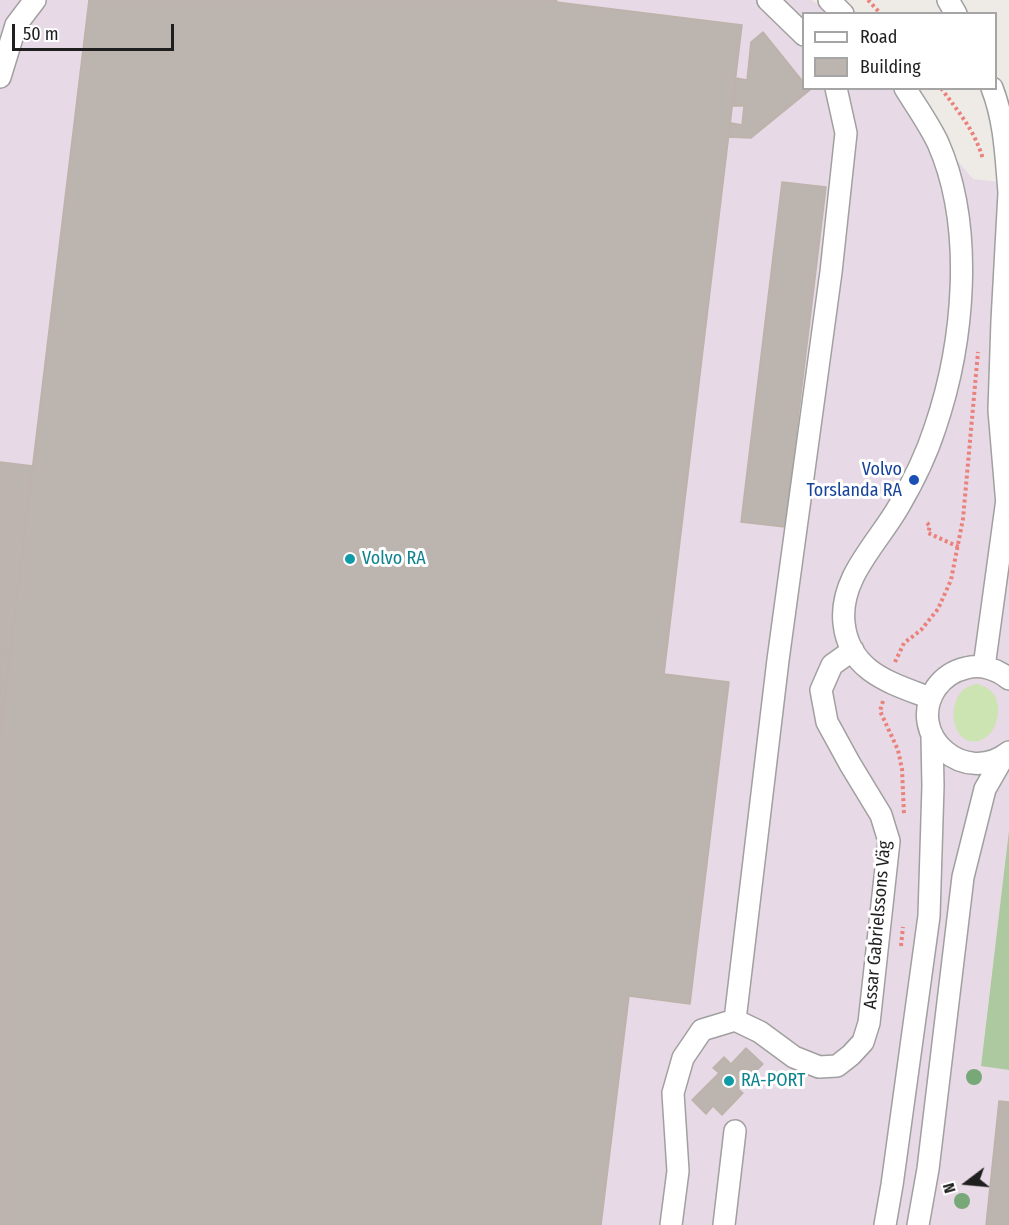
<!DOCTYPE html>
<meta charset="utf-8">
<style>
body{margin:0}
#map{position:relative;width:1009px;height:1225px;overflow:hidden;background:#eeebe6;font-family:"Fira Sans Condensed",sans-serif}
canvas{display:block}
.legend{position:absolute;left:802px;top:12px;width:195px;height:78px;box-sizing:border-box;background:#fff;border:2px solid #a5a5a5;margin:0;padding:8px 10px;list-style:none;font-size:18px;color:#1f1f1f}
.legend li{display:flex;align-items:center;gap:12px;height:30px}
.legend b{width:30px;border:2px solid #a5a5a5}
.north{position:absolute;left:937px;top:1153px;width:60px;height:60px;-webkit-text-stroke:4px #fff;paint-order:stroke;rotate:254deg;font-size:16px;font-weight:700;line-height:24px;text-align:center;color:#1f1f1f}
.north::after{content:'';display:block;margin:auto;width:21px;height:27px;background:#1f1f1f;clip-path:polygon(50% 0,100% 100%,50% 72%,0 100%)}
.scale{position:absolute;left:12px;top:24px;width:162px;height:27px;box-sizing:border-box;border:3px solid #1f1f1f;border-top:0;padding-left:8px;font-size:18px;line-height:21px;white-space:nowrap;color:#1f1f1f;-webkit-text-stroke:4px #fff;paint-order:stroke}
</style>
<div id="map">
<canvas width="1009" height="1225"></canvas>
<ul class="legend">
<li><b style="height:8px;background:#fff"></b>Road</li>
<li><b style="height:16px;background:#bbb4af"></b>Building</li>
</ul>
<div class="north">N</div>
<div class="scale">50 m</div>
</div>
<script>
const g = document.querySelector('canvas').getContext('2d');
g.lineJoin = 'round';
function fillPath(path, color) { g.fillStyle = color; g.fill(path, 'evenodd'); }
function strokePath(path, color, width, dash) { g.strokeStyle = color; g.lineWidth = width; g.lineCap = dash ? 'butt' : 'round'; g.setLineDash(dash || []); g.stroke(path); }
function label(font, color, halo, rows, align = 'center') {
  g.font = font + ' "Fira Sans Condensed",sans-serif'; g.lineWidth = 6; g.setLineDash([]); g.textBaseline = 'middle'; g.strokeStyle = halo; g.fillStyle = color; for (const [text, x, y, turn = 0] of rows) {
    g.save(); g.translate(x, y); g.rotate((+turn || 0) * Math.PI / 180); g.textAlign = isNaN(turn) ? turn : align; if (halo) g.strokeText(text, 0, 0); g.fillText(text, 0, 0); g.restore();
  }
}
fillPath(new Path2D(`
 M 0,0 L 812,0 L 828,13 L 804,14 L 804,88 L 896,89 L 973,179 L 1009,183 L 1009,830 L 981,1065 L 1009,1070 L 1009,1225 L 0,1225 Z`), '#e7d9e5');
fillPath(new Path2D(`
 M 977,684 C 994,688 1001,701 997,719 C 995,728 990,736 981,740 C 950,752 941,689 977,684 Z`), '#cce3b2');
fillPath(new Path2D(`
 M 1009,830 L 1009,1070 L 981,1066 Z`), '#adc99f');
const building = new Path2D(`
 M 89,0 L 557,0 L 556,2 L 742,25 L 664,674 L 729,682 L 690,1004 L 629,996 L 601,1225 L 0,1225 L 0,736 Z
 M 763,32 L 804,83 L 804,88 L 808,88 L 810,90 L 751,138 L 729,137 L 731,123 L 742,125 L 744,106 L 733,106 L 736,78 L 747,80 L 751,42 Z
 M 782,182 L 826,187 L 785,527 L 741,522 Z
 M 0,462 L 33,466 L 10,652 L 0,651 Z
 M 0,651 L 10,652 L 0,736 Z
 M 746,1048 L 763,1064 L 738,1089 L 743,1093 L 722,1115 L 713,1106 L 706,1114 L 692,1100 L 719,1073 L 713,1068 L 724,1057 L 731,1064 Z
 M 999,1101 L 1009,1102 L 1009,1225 L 986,1225 Z`);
fillPath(building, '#bbb4af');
strokePath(building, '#beb2aa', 1.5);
const minor = new Path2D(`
 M 768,0 L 804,35
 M 829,0 L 843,14
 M 948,0 L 956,14
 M 0,77 L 16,25 L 35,0
 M 905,88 C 916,106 929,124 938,143 C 975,227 964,343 935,428 C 926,456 913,482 899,506 C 878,543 839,578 844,623 C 849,672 891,683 930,698
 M 992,88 C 1005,121 1006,158 1009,192
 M 1007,505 L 999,410 L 1002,321 L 1009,193
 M 984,667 L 1008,492
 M 1009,752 C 965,787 905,735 936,688 C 943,678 953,671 966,668 C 981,664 997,669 1009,679
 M 735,1020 L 778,660 L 831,272 L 846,133 L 836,88
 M 735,1020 L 760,1032 L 794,1057 L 819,1067 L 837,1066 L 851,1055 L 863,1042 L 869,1023 L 889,841 L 881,815 L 850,764 L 827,722 L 821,690 L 832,665 L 853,650
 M 671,1225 L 678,1171 L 673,1093 L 683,1058 L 702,1030 L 735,1020
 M 724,1225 L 735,1131
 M 885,1225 L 892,1185 L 929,916 L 933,786 L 932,736
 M 918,1225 L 928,1169 L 963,877 L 985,789 L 1004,756`);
strokePath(minor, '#a0a0a0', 24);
strokePath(new Path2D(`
 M 868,0 L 881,14
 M 941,88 C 959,113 974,129 983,159
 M 927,523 L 930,526 L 928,533 L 959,547
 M 895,662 L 904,643 L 921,630 L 938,609 L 951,580 L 963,519 L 978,352
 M 883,701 L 880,711 L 898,750 L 902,769 L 904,814
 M 901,946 L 903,927`), '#ea827b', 4, [3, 3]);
strokePath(minor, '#fff', 21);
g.fillStyle = '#78a877';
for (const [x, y] of [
 [974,1077],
 [962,1201]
]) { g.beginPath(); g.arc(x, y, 8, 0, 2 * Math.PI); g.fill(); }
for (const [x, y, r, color] of [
 [914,480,6,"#1a4fb4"],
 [350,559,6,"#0f9aa8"],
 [729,1081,6,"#0f9aa8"]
]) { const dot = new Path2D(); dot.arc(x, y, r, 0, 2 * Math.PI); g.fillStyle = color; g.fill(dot); strokePath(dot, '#fff', 2); }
label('18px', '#164399', '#fff', [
 ["Volvo",902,470],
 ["Torslanda RA",902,491]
], 'right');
label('18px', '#0d838f', '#fff', [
 ["Volvo RA",362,559],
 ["RA-PORT",741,1081]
], 'left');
label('18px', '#1f1f1f', '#fff', [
 ["Assar Gabrielssons Väg",878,925,-85]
]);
</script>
